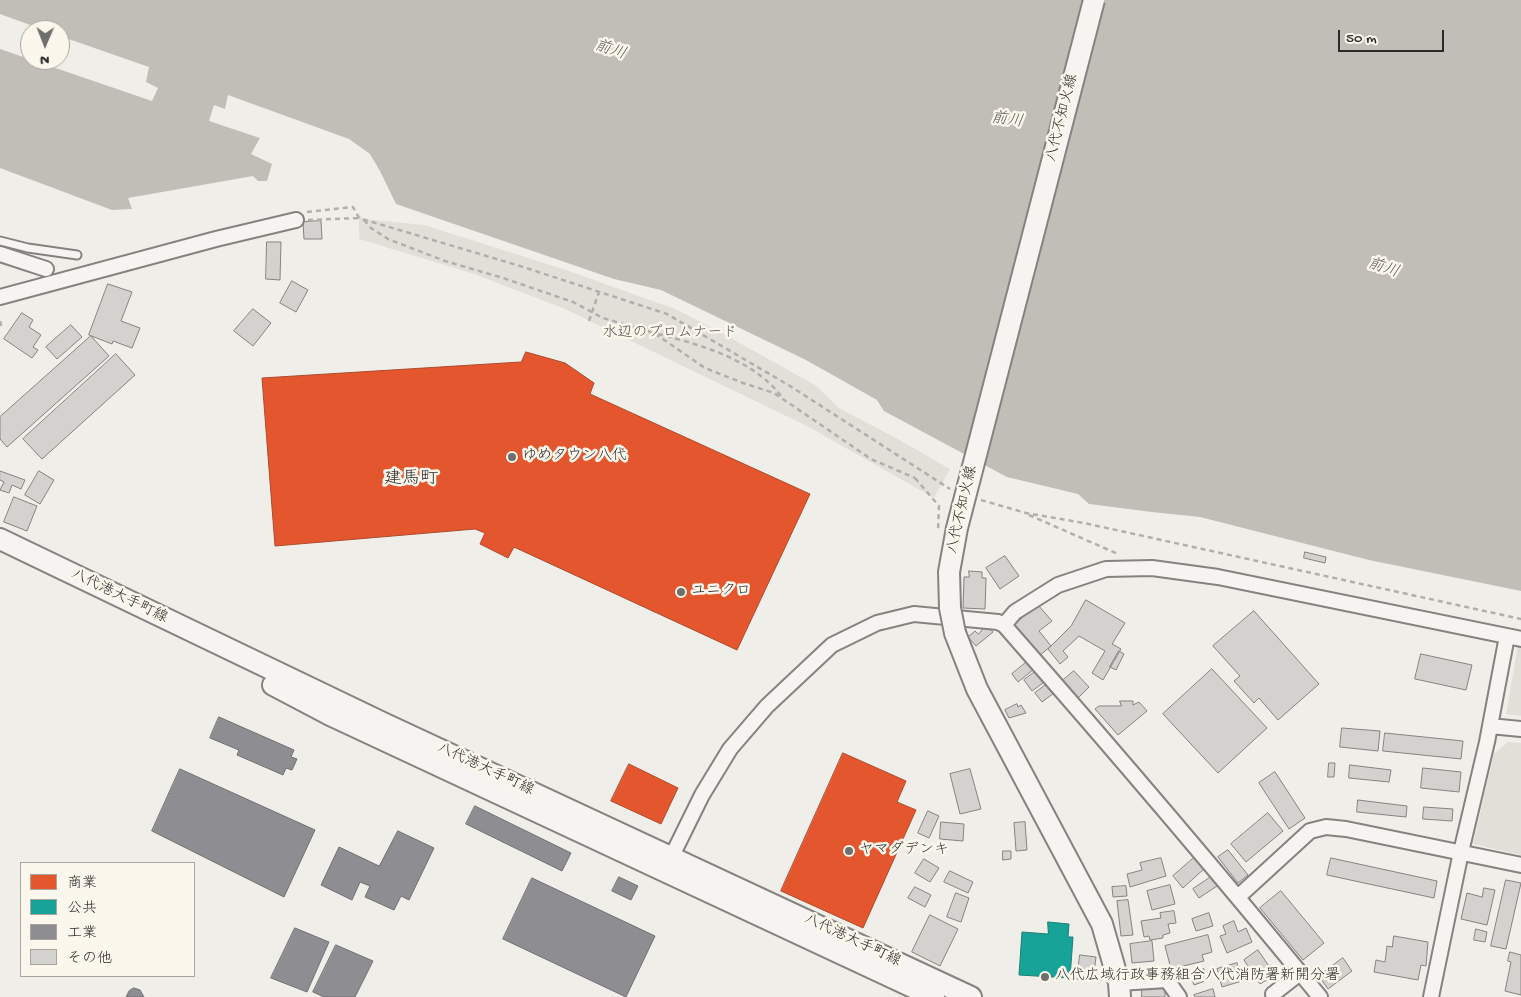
<!DOCTYPE html>
<meta charset="utf-8">
<style>
body{margin:0}
#map{position:relative;width:1521px;height:997px;overflow:hidden;background:#f0eee8;font-family:"Gochi Hand","Klee One",sans-serif}
canvas{display:block}
.legend{position:absolute;left:20px;top:862px;width:175px;height:115px;box-sizing:border-box;background:#fbf7ec;border:1px solid #a8a59f;margin:0;padding:6px 9px;list-style:none;font-size:15px;color:#2b2b2b}
.legend li{display:flex;align-items:center;gap:10px;height:25px}
.legend b{width:25px;border:1px solid #a8a59f}
.north{position:absolute;left:20px;top:20px;width:50px;height:50px;box-sizing:border-box;background:#fbf7ec;border:1px solid #a8a59f;border-radius:50%;rotate:181deg;font-size:14px;font-weight:700;line-height:20px;text-align:center;color:#2b2b2b}
.north::after{content:'';display:block;margin:auto;width:18px;height:22px;background:#706f6d;clip-path:polygon(50% 0,100% 100%,50% 72%,0 100%)}
.scale{position:absolute;left:1338px;top:30px;width:106px;height:22px;box-sizing:border-box;border:2px solid #2b2b2b;border-top:0;padding-left:6px;font-size:15px;line-height:18px;white-space:nowrap;color:#2b2b2b;-webkit-text-stroke:4px #fbf7ec;paint-order:stroke}
</style>
<div id="map">
<canvas width="1521" height="997"></canvas>
<ul class="legend">
<li><b style="height:14px;background:#e4572e"></b>商業</li>
<li><b style="height:14px;background:#17a398"></b>公共</li>
<li><b style="height:14px;background:#8d8d92"></b>工業</li>
<li><b style="height:14px;background:#d4d2ce"></b>その他</li>
</ul>
<div class="north">N</div>
<div class="scale">50 m</div>
</div>
<script>
const g = document.querySelector('canvas').getContext('2d');
g.lineJoin = 'round';
function fillPath(path, color) { g.fillStyle = color; g.fill(path, 'evenodd'); }
function strokePath(path, color, width, dash) { g.strokeStyle = color; g.lineWidth = width; g.lineCap = dash ? 'butt' : 'round'; g.setLineDash(dash || []); g.stroke(path); }
function label(font, color, halo, rows, align = 'center') {
  g.font = font + ' "Gochi Hand","Klee One",sans-serif'; g.lineWidth = 5; g.setLineDash([]); g.textBaseline = 'middle'; g.strokeStyle = halo; g.fillStyle = color; for (const [text, x, y, turn = 0] of rows) {
    g.save(); g.translate(x, y); g.rotate((+turn || 0) * Math.PI / 180); g.textAlign = isNaN(turn) ? turn : align; if (halo) g.strokeText(text, 0, 0); g.fillText(text, 0, 0); g.restore();
  }
}
fillPath(new Path2D(`
 M 359,213 L 363,219 L 424,225 L 566,270 L 675,309 L 720,332 L 815,385 L 839,408 L 894,437 L 950,469 L 934,498 L 809,427 L 565,309 L 474,274 L 359,239 Z
 M 1518,645 L 1521,646 L 1521,716 L 1506,714 Z
 M 1508,742 L 1521,743 L 1521,855 L 1473,844 L 1494,754 Z`), '#e1dfd7');
fillPath(new Path2D(`
 M 0,0 L 1521,0 L 1521,591 L 1369,560 L 1200,517 L 1152,512 L 1089,504 L 1078,494 L 1007,477 L 884,411 L 877,400 L 806,360 L 661,290 L 614,279 L 396,204 L 380,171 L 370,154 L 349,139 L 228,95 L 225,109 L 214,105 L 209,121 L 260,138 L 251,154 L 272,164 L 267,181 L 258,181 L 253,176 L 128,198 L 132,209 L 112,210 L 0,168 L 0,49 L 152,101 L 158,88 L 146,82 L 149,67 L 60,36 L 60,30 L 44,30 L 0,14 Z`), '#c0beb7');
const shops = new Path2D(`
 M 526,352 L 565,363 L 594,383 L 590,394 L 810,494 L 737,650 L 514,547 L 508,558 L 480,544 L 485,533 L 475,529 L 275,546 L 262,378 L 521,362 Z
 M 843,753 L 906,781 L 897,802 L 916,810 L 863,928 L 781,891 Z
 M 629,764 L 678,788 L 661,824 L 611,801 Z`);
fillPath(shops, '#e4572e');
strokePath(shops, '#ac4a2d', 1);
const public = new Path2D(`
 M 1048,922 L 1069,924 L 1068,937 L 1073,937 L 1070,978 L 1019,975 L 1022,932 L 1048,934 Z`);
fillPath(public, '#17a398');
strokePath(public, '#1d7f77', 1);
const industry = new Path2D(`
 M 219,717 L 294,750 L 291,757 L 297,759 L 292,770 L 286,768 L 283,775 L 237,755 L 239,750 L 210,738 Z
 M 180,769 L 315,830 L 284,897 L 152,831 Z
 M 475,806 L 571,853 L 562,871 L 466,824 Z
 M 398,831 L 434,848 L 409,900 L 401,896 L 394,910 L 365,897 L 370,886 L 360,882 L 352,900 L 321,885 L 339,847 L 379,866 Z
 M 619,877 L 638,886 L 631,900 L 612,891 Z
 M 532,878 L 655,936 L 626,997 L 503,939 Z
 M 295,928 L 329,942 L 307,992 L 271,978 Z
 M 336,945 L 373,961 L 355,997 L 324,997 L 313,992 Z
 M 134,988 L 140,990 L 144,997 L 126,997 L 129,991 Z`);
fillPath(industry, '#8d8d92');
strokePath(industry, '#707073', 1);
const building = new Path2D(`
 M 321,221 L 322,239 L 304,239 L 303,222 Z
 M 267,242 L 281,242 L 280,280 L 266,279 Z
 M 292,281 L 308,290 L 296,312 L 280,303 Z
 M 108,284 L 132,292 L 121,321 L 140,328 L 132,348 L 113,341 L 112,344 L 89,335 Z
 M 253,309 L 271,323 L 253,346 L 234,331 Z
 M 22,313 L 33,320 L 29,327 L 41,335 L 33,347 L 38,350 L 32,358 L 4,339 Z
 M 71,325 L 82,337 L 57,359 L 46,347 Z
 M 91,336 L 109,356 L 7,447 L 0,439 L 0,417 Z
 M 116,354 L 135,375 L 42,459 L 23,439 Z
 M 0,471 L 25,480 L 21,489 L 12,485 L 9,493 L 0,490 L 4,482 L 0,480 Z
 M 39,471 L 54,480 L 40,504 L 25,495 Z
 M 14,497 L 37,506 L 27,531 L 4,522 Z
 M 1305,552 L 1326,557 L 1325,563 L 1304,558 Z
 M 1005,556 L 1019,576 L 1000,589 L 986,568 Z
 M 969,571 L 982,572 L 982,578 L 986,578 L 985,609 L 963,608 L 964,577 L 969,577 Z
 M 1086,600 L 1125,623 L 1112,644 L 1121,649 L 1103,680 L 1092,673 L 1105,651 L 1079,636 L 1063,651 L 1068,657 L 1060,664 L 1048,649 L 1071,626 Z
 M 1038,605 L 1052,621 L 1039,631 L 1051,646 L 1039,656 L 1014,625 Z
 M 1254,611 L 1319,684 L 1278,720 L 1259,698 L 1254,703 L 1234,681 L 1240,676 L 1213,646 Z
 M 987,625 L 993,632 L 976,646 L 968,637 L 975,631 L 978,634 Z
 M 1119,651 L 1124,654 L 1116,670 L 1110,667 Z
 M 1421,654 L 1472,665 L 1466,690 L 1415,679 Z
 M 1028,661 L 1034,669 L 1018,682 L 1012,674 Z
 M 1212,669 L 1267,728 L 1218,773 L 1163,714 Z
 M 1074,671 L 1089,687 L 1077,699 L 1061,682 Z
 M 1035,672 L 1043,683 L 1032,691 L 1024,680 Z
 M 1047,684 L 1054,693 L 1042,702 L 1035,693 Z
 M 1120,701 L 1133,701 L 1133,705 L 1139,702 L 1147,711 L 1118,735 L 1095,709 L 1099,706 L 1121,706 Z
 M 1017,704 L 1018,707 L 1021,705 L 1026,713 L 1009,718 L 1005,710 Z
 M 1342,728 L 1380,731 L 1378,751 L 1340,747 Z
 M 1385,733 L 1463,741 L 1461,759 L 1383,751 Z
 M 1329,763 L 1335,763 L 1334,777 L 1328,777 Z
 M 1350,765 L 1391,770 L 1389,782 L 1349,778 Z
 M 1423,768 L 1461,772 L 1459,792 L 1421,788 Z
 M 970,769 L 981,809 L 960,814 L 950,774 Z
 M 1275,772 L 1305,818 L 1289,829 L 1259,783 Z
 M 1358,800 L 1407,806 L 1406,817 L 1357,812 Z
 M 1424,807 L 1453,809 L 1452,821 L 1423,819 Z
 M 928,811 L 939,816 L 929,838 L 918,833 Z
 M 1268,813 L 1283,831 L 1246,862 L 1231,844 Z
 M 941,822 L 964,824 L 963,841 L 940,839 Z
 M 1025,822 L 1027,850 L 1016,851 L 1014,823 Z
 M 1228,850 L 1248,875 L 1238,883 L 1218,857 Z
 M 1003,851 L 1011,851 L 1011,859 L 1003,860 Z
 M 1195,857 L 1205,868 L 1183,888 L 1173,876 Z
 M 1161,858 L 1166,876 L 1130,887 L 1127,874 L 1142,870 L 1140,863 Z
 M 1331,858 L 1437,881 L 1434,898 L 1327,875 Z
 M 924,859 L 939,868 L 930,882 L 915,873 Z
 M 950,871 L 973,882 L 968,893 L 944,882 Z
 M 1211,877 L 1217,886 L 1199,898 L 1193,889 Z
 M 1506,880 L 1521,883 L 1506,949 L 1491,946 Z
 M 1170,885 L 1175,904 L 1152,910 L 1147,891 Z
 M 1126,886 L 1127,896 L 1113,897 L 1112,887 Z
 M 915,887 L 931,895 L 925,907 L 908,898 Z
 M 1484,888 L 1495,890 L 1487,925 L 1461,919 L 1467,893 L 1482,897 Z
 M 1281,891 L 1324,943 L 1303,960 L 1260,908 Z
 M 956,893 L 969,898 L 961,922 L 947,917 Z
 M 1128,900 L 1133,935 L 1121,936 L 1117,901 Z
 M 1174,911 L 1176,923 L 1168,924 L 1170,933 L 1163,935 L 1163,938 L 1150,940 L 1149,936 L 1144,937 L 1141,921 L 1161,918 L 1160,913 Z
 M 1209,913 L 1213,926 L 1196,931 L 1192,919 Z
 M 930,915 L 958,929 L 940,966 L 912,952 Z
 M 1234,921 L 1238,932 L 1246,928 L 1252,942 L 1227,953 L 1220,936 L 1226,934 L 1223,926 Z
 M 1476,929 L 1487,932 L 1485,942 L 1474,940 Z
 M 1208,935 L 1212,952 L 1202,955 L 1204,961 L 1171,969 L 1165,946 Z
 M 1394,936 L 1428,942 L 1426,966 L 1421,965 L 1418,980 L 1374,972 L 1376,960 L 1385,962 L 1387,946 L 1392,947 Z
 M 1152,941 L 1154,961 L 1132,963 L 1130,944 Z
 M 1258,950 L 1275,975 L 1260,984 L 1244,960 Z
 M 1510,952 L 1521,955 L 1521,995 L 1505,991 L 1511,962 L 1508,961 Z
 M 1080,955 L 1096,957 L 1093,981 L 1077,979 Z
 M 1343,958 L 1352,971 L 1328,989 L 1319,976 Z
 M 1237,963 L 1242,981 L 1222,987 L 1217,969 Z
 M 1204,969 L 1208,980 L 1194,985 L 1190,974 Z
 M 1142,984 L 1165,984 L 1165,997 L 1142,997 Z
 M 1213,989 L 1215,997 L 1195,997 L 1194,995 Z`);
fillPath(building, '#d4d2ce');
strokePath(building, '#848380', 1);
const lane = new Path2D(`
 M 0,241 L 28,248 L 77,255`);
const street = new Path2D(`
 M 0,254 L 46,269
 M 0,297 L 216,239 L 296,220
 M 1004,625 L 1015,612 L 1058,585 L 1106,569 L 1152,568 L 1218,577 L 1521,639
 M 1490,726 L 1521,729
 M 668,864 L 702,795 L 730,749 L 767,706 L 832,645 L 877,623 L 914,614 L 998,622 L 1004,625 C 1111,747 1217,871 1320,997
 M 1238,897 L 1310,831 L 1326,827 L 1346,829 L 1521,865
 M 1119,983 L 1167,980 L 1179,997
 M 1273,994 L 1300,973
 M 1431,997 L 1461,852 L 1487,742 L 1507,636`);
const secondary = new Path2D(`
 M 0,539 L 383,723 L 971,997
 M 955,633 L 977,689 L 1102,924 L 1119,983 L 1120,997
 M 273,685 L 330,715 L 934,997`);
strokePath(lane, '#848380', 11);
strokePath(street, '#848380', 18);
strokePath(secondary, '#848380', 24);
strokePath(new Path2D(`
 M 307,212 L 353,207 L 359,218 L 520,266 L 667,314 L 790,386 L 950,489
 M 308,220 L 359,218
 M 364,220 L 371,228 L 388,239 L 445,261 L 503,278 L 573,302 L 603,318 L 654,333 L 705,368 L 743,383 L 774,393 L 871,459 L 915,478
 M 0,321 L 2,329
 M 589,321 L 599,292
 M 658,334 C 702,345 754,360 782,397
 M 915,478 L 939,506 L 938,531
 M 981,500 L 1026,513 L 1084,523 L 1521,619
 M 1029,515 L 1118,554`), '#b0afac', 2.5, [5, 4]);
strokePath(lane, '#f5f4f0', 7);
strokePath(street, '#f5f4f0', 14);
strokePath(secondary, '#f5f4f0', 20);
const secondaryBridge = new Path2D(`
 M 955,633 L 950,608 L 949,572 L 957,528 L 1094,0`);
strokePath(secondaryBridge, '#848380', 24, []);
strokePath(secondaryBridge, '#f5f4f0', 20);
for (const [x, y, r, color] of [
 [512,457,5,"#706f6d"],
 [681,592,5,"#706f6d"],
 [849,851,5,"#706f6d"],
 [1045,977,5,"#706f6d"]
]) { const dot = new Path2D(); dot.arc(x, y, r, 0, 2 * Math.PI); g.fillStyle = color; g.fill(dot); strokePath(dot, '#fbf7ec', 2); }
label('15px', '#2b2b2b', '#fbf7ec', [
 ["八代不知火線",1063,118,-76],
 ["八代不知火線",963,510,-77],
 ["八代港大手町線",119,597,26],
 ["八代港大手町線",485,770,25],
 ["八代港大手町線",852,941,25]
]);
label('15px', '#565552', '#fbf7ec', [
 ["水辺のプロムナード",670,334]
]);
label('15px', '#2b2b2b', '#fbf7ec', [
 ["ゆめタウン八代",522,457],
 ["ユニクロ",691,592],
 ["ヤマダデンキ",859,851],
 ["八代広域行政事務組合八代消防署新開分署",1055,977]
], 'left');
label('italic 16px', '#585755', '#fbf7ec', [
 ["前川",610,51,19],
 ["前川",1007,121,8],
 ["前川",1383,269,19]
]);
label('18px', '#2b2b2b', '#fbf7ec', [
 ["建馬町",411,480]
]);
</script>
